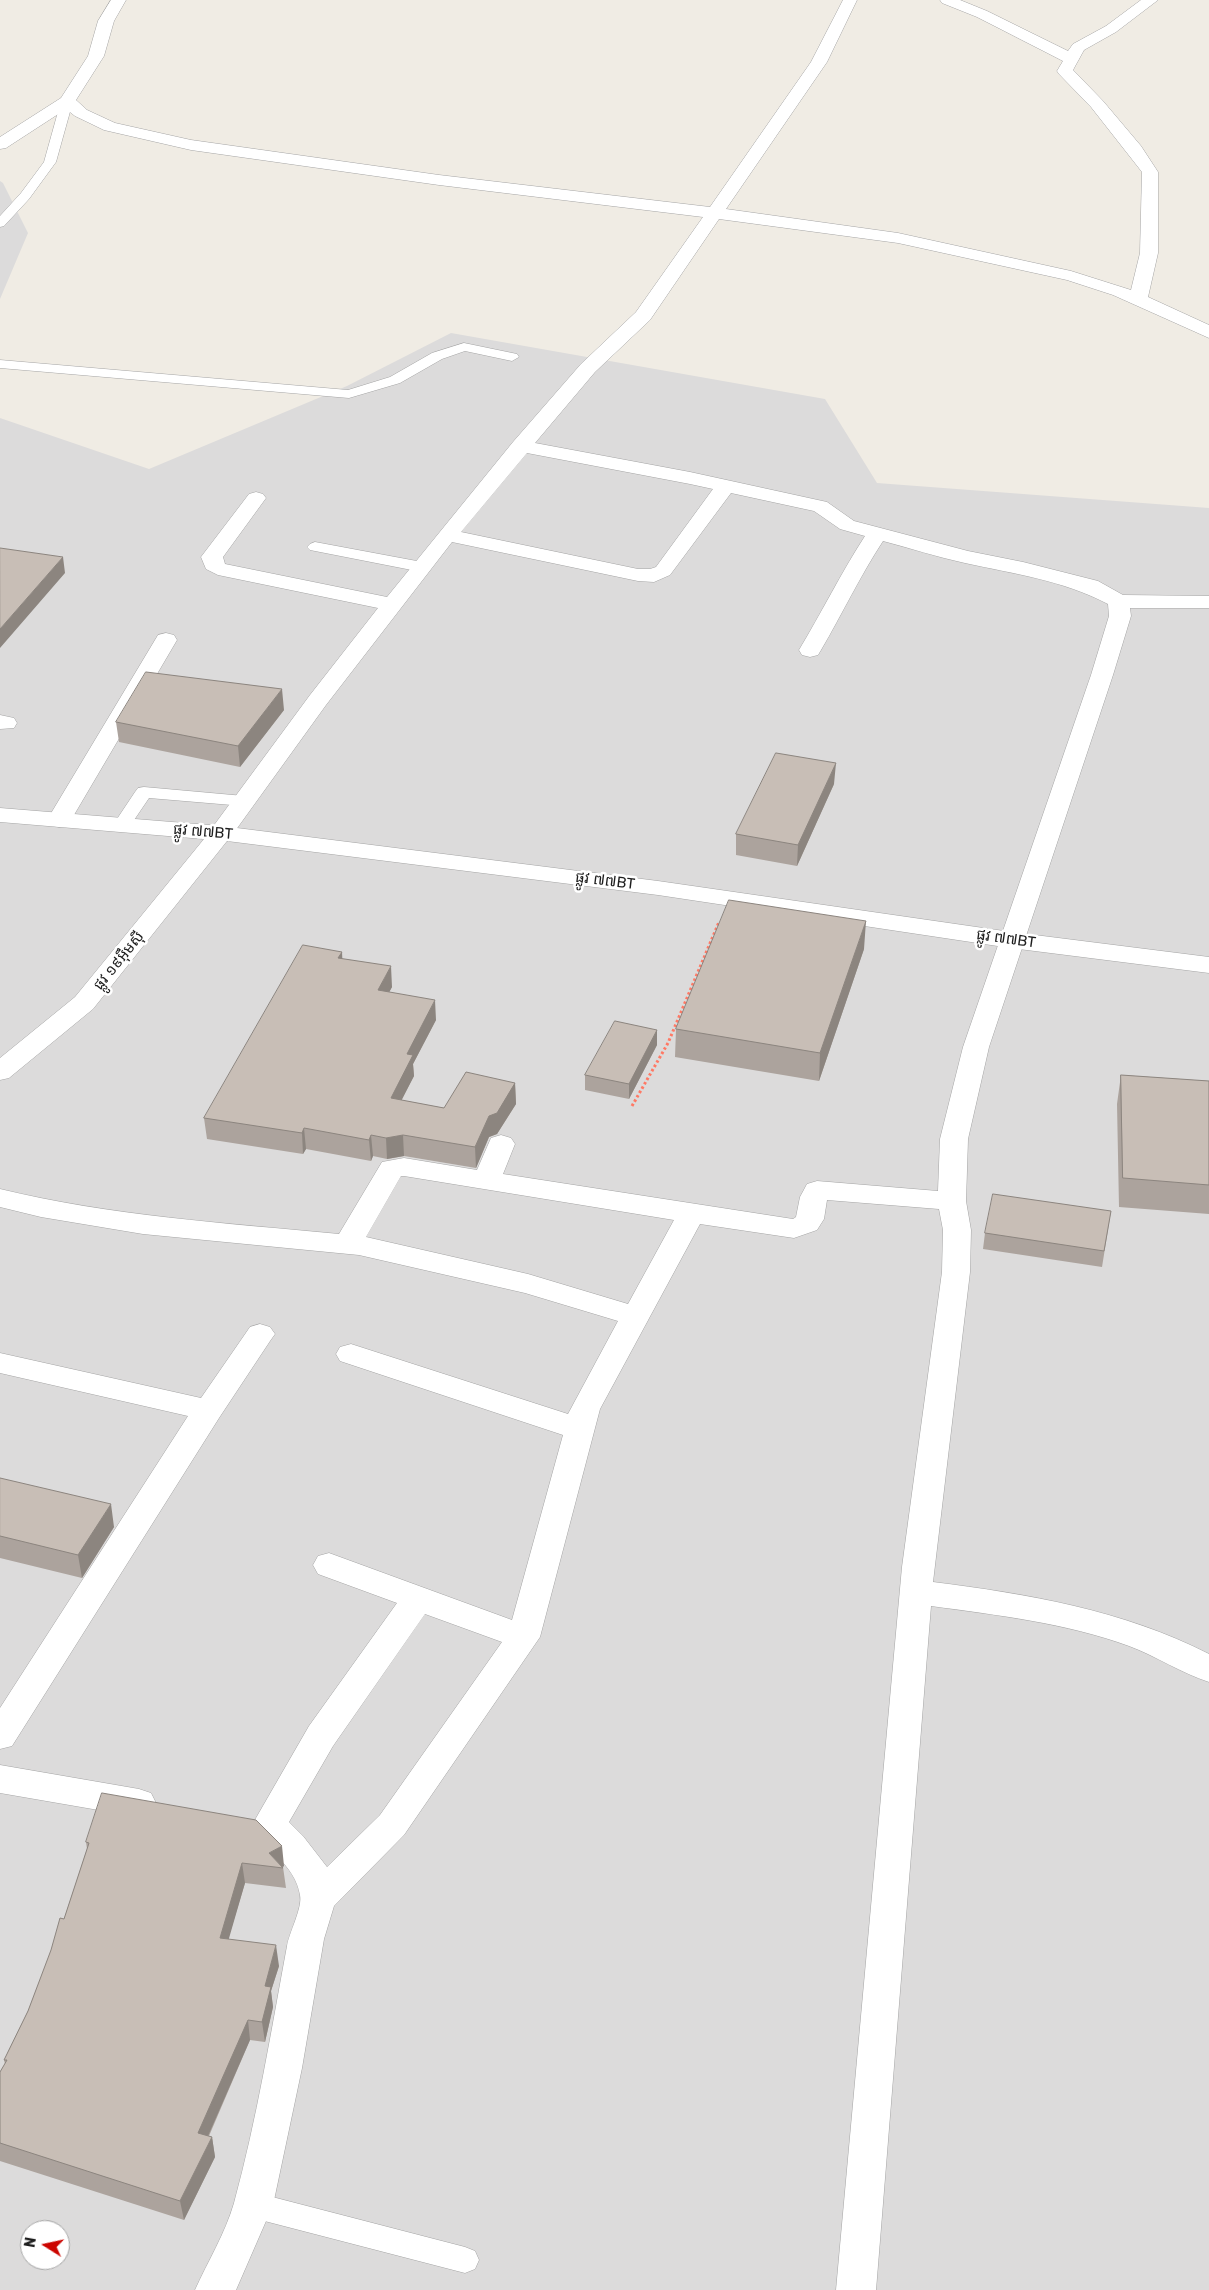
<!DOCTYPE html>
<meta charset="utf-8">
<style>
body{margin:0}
#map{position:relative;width:1209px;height:2290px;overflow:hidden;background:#f0ece4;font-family:Rubik,sans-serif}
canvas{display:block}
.north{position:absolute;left:20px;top:2220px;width:50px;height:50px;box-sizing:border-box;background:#fff;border:1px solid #a5a5a5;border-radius:50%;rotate:280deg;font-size:14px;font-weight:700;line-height:20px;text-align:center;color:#1e1e1e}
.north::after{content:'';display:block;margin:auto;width:18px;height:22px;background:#cc0500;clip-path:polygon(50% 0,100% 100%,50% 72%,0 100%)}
</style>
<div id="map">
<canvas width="1209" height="2290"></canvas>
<div class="north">N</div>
</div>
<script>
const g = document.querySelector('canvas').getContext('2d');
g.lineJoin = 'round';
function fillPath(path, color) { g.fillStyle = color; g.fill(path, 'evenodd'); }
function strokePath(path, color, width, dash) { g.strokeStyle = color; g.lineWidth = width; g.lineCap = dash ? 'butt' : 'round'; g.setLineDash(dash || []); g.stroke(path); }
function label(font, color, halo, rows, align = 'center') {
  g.font = font + ' Rubik,"Noto Sans Khmer",sans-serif'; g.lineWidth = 5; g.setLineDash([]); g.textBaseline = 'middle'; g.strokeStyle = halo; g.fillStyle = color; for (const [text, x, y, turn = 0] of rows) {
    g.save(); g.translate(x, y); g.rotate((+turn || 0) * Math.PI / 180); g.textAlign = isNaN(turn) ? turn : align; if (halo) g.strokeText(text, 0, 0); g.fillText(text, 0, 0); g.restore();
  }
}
fillPath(new Path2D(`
 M 0,181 L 3,183 L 28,233 L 0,299 Z
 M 451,333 L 825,399 L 877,483 L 1209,508 L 1209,2290 L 0,2290 L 0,418 L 149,469 L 347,386 ZM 30,2230 L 60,2230 L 60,2260 L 30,2260 Z`), '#dcdbdb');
const service = new Path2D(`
 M 67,97 L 73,101 L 56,162 L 29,199 L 4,226 L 0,227 L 0,216 L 21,193 L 44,162 L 61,101 Z
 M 464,343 L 517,354 L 519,357 L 512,361 L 465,351 L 442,359 L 400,383 L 349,398 L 0,368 L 0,360 L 348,390 L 390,377 L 432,353 Z
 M 315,542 L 422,562 L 427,564 L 430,567 L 427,570 L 422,572 L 310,550 L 307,547 L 310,544 Z
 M 144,787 L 244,796 L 250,797 L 253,801 L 250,805 L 244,806 L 149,798 L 128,829 L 116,829 L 113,825 L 135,792 L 138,788 Z
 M 253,2192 L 465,2247 L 475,2251 L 479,2260 L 475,2269 L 465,2273 L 253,2218 L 243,2214 L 239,2205 L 243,2196 Z`);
const minor = new Path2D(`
 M 111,0 L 126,0 L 114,21 L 104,56 L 76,100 L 87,110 L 115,123 L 191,140 L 439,175 L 710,207 L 811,62 L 843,0 L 857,0 L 827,62 L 726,209 L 898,233 L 1071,271 L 1131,290 L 1140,253 L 1142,172 L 1091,107 L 1059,74 L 1057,71 L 1063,61 L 977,17 L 942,3 L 940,0 L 960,0 L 987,11 L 1068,51 L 1073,44 L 1106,26 L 1141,0 L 1158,0 L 1116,32 L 1084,50 L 1073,70 L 1103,101 L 1141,146 L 1158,172 L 1158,253 L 1148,297 L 1209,325 L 1209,338 L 1113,295 L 1067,280 L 898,243 L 719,219 L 650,320 L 595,372 L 535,443 L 690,472 L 827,502 L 854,521 L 968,551 L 1023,562 L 1098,581 L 1123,595 L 1209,596 L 1209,608 L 1130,608 L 1131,616 L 1113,675 L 989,1047 L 968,1139 L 966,1201 L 971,1230 L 970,1272 L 933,1582 C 1028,1594 1123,1610 1209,1654 L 1209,1682 C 1181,1673 1156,1656 1129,1646 C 1066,1623 997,1615 931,1606 L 876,2290 L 836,2290 L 902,1567 L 942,1272 L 943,1230 L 939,1209 L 827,1200 L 824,1219 L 817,1230 L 794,1238 L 700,1224 L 600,1409 L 540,1637 L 404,1835 L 334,1906 L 324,1939 L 302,2068 L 273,2205 L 236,2290 L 195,2290 C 208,2261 225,2234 234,2203 C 257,2119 271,2032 287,1946 C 289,1933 303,1907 300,1895 C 295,1864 265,1851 252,1825 L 309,1726 L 397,1603 L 318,1574 L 313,1565 L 318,1556 L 329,1553 L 512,1620 L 563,1435 L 340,1361 L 336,1354 L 340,1347 L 351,1344 L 568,1414 L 618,1321 L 525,1293 L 359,1255 L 143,1234 L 41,1217 L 0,1207 L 0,1189 C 111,1216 225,1223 339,1234 L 382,1162 L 404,1158 L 477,1170 L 491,1138 L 501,1135 L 511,1138 L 515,1144 L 503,1174 L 793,1219 L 796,1217 L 800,1197 L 807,1184 L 817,1181 L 938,1191 L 940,1139 L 963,1047 L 1091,675 L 1109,616 L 1108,604 C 1062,580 1015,574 965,563 C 937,557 910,548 883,541 C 860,576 842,614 821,650 L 818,655 L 810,657 L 802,655 L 799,650 C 822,612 841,573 865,536 L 840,529 L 814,511 L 731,493 L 670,575 L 654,582 L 638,581 L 452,542 L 326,705 L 230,838 L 221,840 L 212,838 L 209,833 L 212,828 L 310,695 L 378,608 L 218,575 L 206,569 L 201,557 L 249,494 L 256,492 L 263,494 L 266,498 L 223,557 L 225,564 L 387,597 L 513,442 L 581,364 L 636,312 L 703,217 L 439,185 L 191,150 L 104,130 L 75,116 L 66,109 L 6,148 L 0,149 L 0,137 L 61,98 L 88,56 L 98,21 ZM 527,453 L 690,484 L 713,489 L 656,567 L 650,569 L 638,569 L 461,532 ZM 401,1176 L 404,1176 L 674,1220 L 628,1304 L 528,1274 L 366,1237 ZM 425,1614 L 502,1642 L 380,1815 L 327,1867 L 303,1836 L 289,1822 L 333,1746 Z
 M 166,633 L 174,635 L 177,640 L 71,820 L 67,825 L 59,827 L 51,825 L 47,820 L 158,635 Z
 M 0,715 L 14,718 L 17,723 L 14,728 L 0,729 Z
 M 260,1324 L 270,1327 L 275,1334 L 270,1341 L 219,1418 L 12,1746 L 0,1749 L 0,1708 L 188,1416 L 0,1373 L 0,1353 L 201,1398 L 250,1327 Z
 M 0,1765 L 139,1789 L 151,1793 L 156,1803 L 151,1813 L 139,1817 L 0,1793 Z`);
const tertiary = new Path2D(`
 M 0,808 L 221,826 L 658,881 L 1011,932 L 1209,957 L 1209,973 L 1011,948 L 658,895 L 227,841 L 93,1009 L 9,1078 L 0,1080 L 0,1058 L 75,997 L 204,839 L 0,822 Z`);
strokePath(service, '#a5a5a5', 1);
strokePath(minor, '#a5a5a5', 1);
strokePath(tertiary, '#a5a5a5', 1);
strokePath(new Path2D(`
 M 632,1106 L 668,1043 L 719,922`), '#ff7965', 3, [2.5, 2.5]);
fillPath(service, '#fff');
fillPath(minor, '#fff');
fillPath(tertiary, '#fff');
fillPath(new Path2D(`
 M 284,710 L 240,767 L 119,742 L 116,722 Z
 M 834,784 L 797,866 L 736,855 L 736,834 Z
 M 864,949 L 819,1081 L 675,1057 L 676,1029 Z
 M 342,952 L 342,959 L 392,987 L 389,992 L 436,1020 L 413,1064 L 414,1076 L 401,1100 L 444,1108 L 515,1083 L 516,1104 L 497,1134 L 489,1137 L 476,1168 L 404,1156 L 387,1159 L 373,1156 L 371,1161 L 306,1149 L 303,1154 L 207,1139 L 204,1118 Z
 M 657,1030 L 657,1045 L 629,1099 L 585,1090 L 585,1075 Z
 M 1121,1075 L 1209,1081 L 1209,1214 L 1119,1207 L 1117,1104 Z
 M 1111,1211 L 1102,1267 L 983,1249 L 985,1233 Z
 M 0,1478 L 114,1527 L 82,1578 L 0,1558 Z
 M 86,1842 L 284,1866 L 283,1867 L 286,1888 L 245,1883 L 228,1939 L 279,1966 L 271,1991 L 273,2007 L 265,2042 L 250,2040 L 209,2136 L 212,2137 L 215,2157 L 184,2220 L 0,2161 L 0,2072 L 5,2064 L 4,2060 L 28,2011 L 64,1919 L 87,1849 Z`), '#aca39d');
fillPath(new Path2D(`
 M 63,557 L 65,573 L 0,648 L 0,629 Z
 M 282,689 L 284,710 L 240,767 L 238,746 Z
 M 836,763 L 834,784 L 797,866 L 798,845 Z
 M 866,921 L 864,949 L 819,1081 L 820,1053 Z
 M 342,952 L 343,972 L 338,958 Z
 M 391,966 L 392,987 L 379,1011 L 378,990 Z
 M 435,1000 L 436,1020 L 413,1064 L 414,1076 L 392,1119 L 391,1098 L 407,1054 Z
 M 657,1030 L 657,1045 L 629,1099 L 629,1084 Z
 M 515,1083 L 516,1104 L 497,1134 L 489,1137 L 476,1168 L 475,1147 L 489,1116 Z
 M 304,1128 L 306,1149 L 303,1154 L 302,1133 Z
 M 371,1135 L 373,1156 L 371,1161 L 369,1140 Z
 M 403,1135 L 404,1156 L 387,1159 L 386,1138 Z
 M 111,1504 L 114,1527 L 82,1578 L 78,1555 Z
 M 282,1846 L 284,1866 L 282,1867 L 269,1853 Z
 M 242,1863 L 245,1883 L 223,1959 L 220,1938 Z
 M 276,1945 L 279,1966 L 271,1991 L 273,2007 L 265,2042 L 262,2022 L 265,1986 Z
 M 248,2020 L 250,2040 L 201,2152 L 198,2133 Z
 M 212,2137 L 215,2157 L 184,2220 L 180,2201 Z`), '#8c857f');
const building = new Path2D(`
 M 0,548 L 63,557 L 0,629 Z
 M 146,672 L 282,689 L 238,746 L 116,722 Z
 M 776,753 L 836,763 L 798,845 L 736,834 Z
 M 729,900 L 866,921 L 820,1053 L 676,1029 Z
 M 303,945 L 342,952 L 338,958 L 391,966 L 378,990 L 435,1000 L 407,1054 L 413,1055 L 391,1098 L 444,1108 L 466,1072 L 515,1083 L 497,1113 L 489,1116 L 475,1147 L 403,1135 L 386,1138 L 371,1135 L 369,1140 L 304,1128 L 302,1133 L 204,1118 Z
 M 615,1021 L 657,1030 L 629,1084 L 585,1075 Z
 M 1121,1075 L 1209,1081 L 1209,1185 L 1123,1178 Z
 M 993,1194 L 1111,1211 L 1104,1251 L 985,1233 Z
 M 0,1478 L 111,1504 L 78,1555 L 0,1536 Z
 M 102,1793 L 256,1820 L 282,1846 L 269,1853 L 283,1868 L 242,1863 L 220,1938 L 276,1945 L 265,1986 L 271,1987 L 262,2022 L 248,2020 L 198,2133 L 212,2137 L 180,2201 L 0,2143 L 0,2072 L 7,2060 L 4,2060 L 28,2011 L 51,1950 L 60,1918 L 64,1919 L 89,1843 L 86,1842 Z`);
fillPath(building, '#c8beb6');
strokePath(building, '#8c857f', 1);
label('15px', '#1e1e1e', '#fff', [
 ["ផ្លូវ ៧៧BT",203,832,5],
 ["ផ្លូវ ៧៧BT",605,881,7],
 ["ផ្លូវ ៧៧BT",1006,939,8],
 ["ផ្លូវ ១៩អ៊ឹមស៊ី",119,961,-51]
]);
</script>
